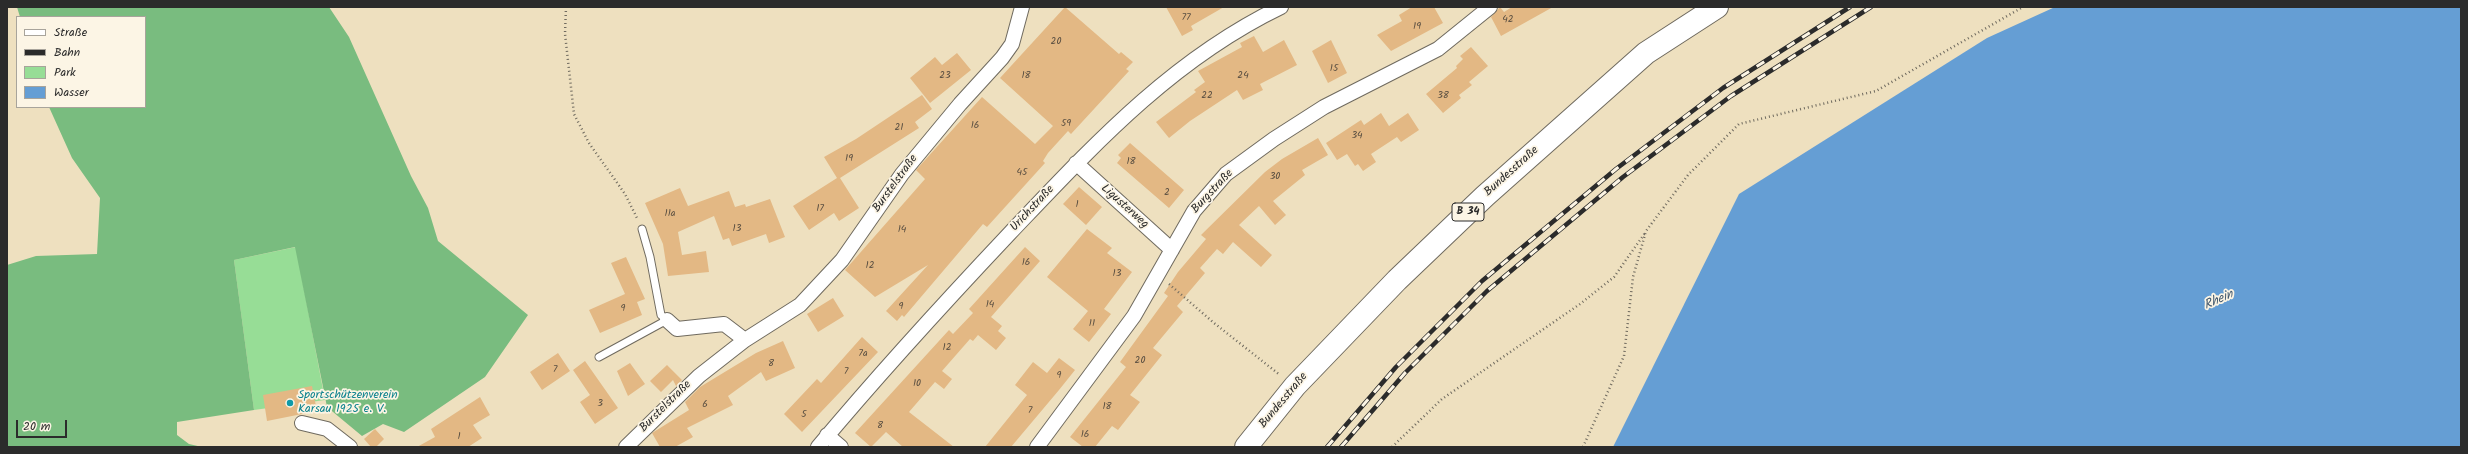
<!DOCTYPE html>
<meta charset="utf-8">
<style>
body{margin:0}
#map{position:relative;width:2468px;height:454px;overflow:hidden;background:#eee0bf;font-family:Kalam,sans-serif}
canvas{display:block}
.frame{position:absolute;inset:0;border:8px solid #2b2b2b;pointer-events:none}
.legend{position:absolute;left:16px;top:16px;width:130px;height:92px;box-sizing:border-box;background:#fcf5e5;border:1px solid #a8a49b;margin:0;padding:5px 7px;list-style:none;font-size:12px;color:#2b2b2b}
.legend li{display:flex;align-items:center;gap:8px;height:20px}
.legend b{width:20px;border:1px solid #a8a49b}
.scale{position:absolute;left:16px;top:420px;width:51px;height:18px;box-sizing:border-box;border:2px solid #2b2b2b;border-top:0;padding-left:5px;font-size:12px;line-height:14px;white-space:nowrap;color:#2b2b2b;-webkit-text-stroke:3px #fcf5e5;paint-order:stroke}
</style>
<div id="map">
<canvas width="2468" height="454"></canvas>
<div class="frame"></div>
<ul class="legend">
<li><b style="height:5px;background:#fff"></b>Straße</li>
<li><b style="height:5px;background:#2b2b2b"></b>Bahn</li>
<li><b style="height:11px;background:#97dd96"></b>Park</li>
<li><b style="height:11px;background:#659ed4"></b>Wasser</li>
</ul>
<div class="scale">20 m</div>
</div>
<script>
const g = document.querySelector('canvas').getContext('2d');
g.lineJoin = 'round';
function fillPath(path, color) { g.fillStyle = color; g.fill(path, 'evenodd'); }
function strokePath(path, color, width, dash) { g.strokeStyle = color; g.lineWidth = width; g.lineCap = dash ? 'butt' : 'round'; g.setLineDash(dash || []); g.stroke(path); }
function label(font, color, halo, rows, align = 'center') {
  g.font = font + ' Kalam,sans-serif'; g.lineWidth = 3.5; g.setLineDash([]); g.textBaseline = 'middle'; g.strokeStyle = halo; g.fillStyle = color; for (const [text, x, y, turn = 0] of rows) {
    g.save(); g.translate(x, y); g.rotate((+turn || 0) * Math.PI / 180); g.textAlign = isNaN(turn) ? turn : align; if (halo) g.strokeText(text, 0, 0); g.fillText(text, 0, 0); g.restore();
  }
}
fillPath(new Path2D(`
 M 296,247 L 325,400 L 254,410 L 234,260 Z`), '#97dd96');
fillPath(new Path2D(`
 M 17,7 L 329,7 L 349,37 L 411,176 L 428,208 L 438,241 L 528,315 L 485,377 L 404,432 L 383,424 L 362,436 L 327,407 L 295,247 L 234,260 L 254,410 L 177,422 L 177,435 L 189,444 L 202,447 L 7,447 L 7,265 L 36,256 L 97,254 L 100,198 L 72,158 L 49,107 L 145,107 L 145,17 L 20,17 Z`), '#79bc7f');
fillPath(new Path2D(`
 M 2055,7 L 2461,7 L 2461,447 L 1613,447 L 1739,194 L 1987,38 Z`), '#659ed4');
fillPath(new Path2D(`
 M 1065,7 L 1119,54 L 1121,52 L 1133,62 L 1126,69 L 1129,71 L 1071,134 L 1068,131 L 1048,153 L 1043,161 L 1045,163 L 987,227 L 983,224 L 904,317 L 902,315 L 897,321 L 886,311 L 928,265 L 875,297 L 845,270 L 925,179 L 916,170 L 982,97 L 1035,144 L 1053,126 L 1000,78 Z
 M 1166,7 L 1224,7 L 1191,26 L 1193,30 L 1182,36 Z
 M 1412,7 L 1434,7 L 1443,23 L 1391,51 L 1377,35 L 1402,21 L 1399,15 Z
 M 1500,7 L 1504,12 L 1512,7 L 1553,7 L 1501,36 L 1491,17 Z
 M 1254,36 L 1263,52 L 1284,40 L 1297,65 L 1260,84 L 1263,90 L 1243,100 L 1237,90 L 1190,121 L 1169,138 L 1156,122 L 1196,92 L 1194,90 L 1205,82 L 1198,71 L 1242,47 L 1240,43 Z
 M 1331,40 L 1347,73 L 1328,83 L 1312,51 Z
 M 1471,47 L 1488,66 L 1469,82 L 1472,85 L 1459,95 L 1461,98 L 1443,113 L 1426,94 L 1457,68 L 1456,66 L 1463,59 L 1460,56 Z
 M 957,53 L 971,70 L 930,103 L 910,78 L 935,57 L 942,65 Z
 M 922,95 L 932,109 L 915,122 L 919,128 L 840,178 L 859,208 L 839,221 L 834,213 L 809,230 L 793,206 L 837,178 L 824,157 L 856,139 Z
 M 1381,113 L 1389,126 L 1408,113 L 1419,130 L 1401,142 L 1397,137 L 1371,154 L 1376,162 L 1363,171 L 1358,164 L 1355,166 L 1347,154 L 1337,160 L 1326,143 L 1361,120 L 1364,125 Z
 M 1318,138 L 1328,155 L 1302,170 L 1305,175 L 1273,201 L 1286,215 L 1275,225 L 1259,206 L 1239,225 L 1272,255 L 1261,267 L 1233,242 L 1223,254 L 1217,249 L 1200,268 L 1205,273 L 1177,306 L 1183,312 L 1153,348 L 1162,355 L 1130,395 L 1140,402 L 1118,430 L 1112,426 L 1095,447 L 1083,447 L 1070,437 L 1126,367 L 1120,362 L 1168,296 L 1164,293 L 1178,272 L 1206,239 L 1201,235 L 1265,172 L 1282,159 Z
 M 1130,143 L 1184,190 L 1169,208 L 1117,163 L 1121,158 L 1118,155 Z
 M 1079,187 L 1102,207 L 1086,225 L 1063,204 Z
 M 680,188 L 688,206 L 729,191 L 735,207 L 745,204 L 746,207 L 770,199 L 785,237 L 769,243 L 766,234 L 732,246 L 729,238 L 723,240 L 714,216 L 678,232 L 682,255 L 706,251 L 709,272 L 668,276 L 663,244 L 645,203 Z
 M 1087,229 L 1112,248 L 1107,253 L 1132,272 L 1104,309 L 1111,314 L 1089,342 L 1073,329 L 1088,311 L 1047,277 Z
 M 1025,247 L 1040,261 L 991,317 L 1002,326 L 998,331 L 1006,338 L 996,350 L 978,335 L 973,341 L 970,339 L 942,371 L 952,379 L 944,389 L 935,382 L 909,412 L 954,447 L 903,447 L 886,432 L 871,447 L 855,433 L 949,330 L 953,334 L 973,313 L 969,309 Z
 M 626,257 L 645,299 L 637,302 L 642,315 L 600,333 L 589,310 L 625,294 L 611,263 Z
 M 833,298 L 844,316 L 818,332 L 807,314 Z
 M 862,337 L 878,352 L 802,432 L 784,414 L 817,379 L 821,383 Z
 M 783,341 L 795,368 L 766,381 L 761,372 L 728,396 L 733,405 L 687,428 L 693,437 L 675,447 L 660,447 L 652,433 L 689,410 L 685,402 L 700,387 L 756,353 Z
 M 558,353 L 570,371 L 542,390 L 530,372 Z
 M 1059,358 L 1075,370 L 1059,390 L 1011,447 L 985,447 L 1027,395 L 1015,385 L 1033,362 L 1047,373 Z
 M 585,361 L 618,408 L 595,424 L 580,402 L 590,395 L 573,370 Z
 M 630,363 L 645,384 L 628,396 L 617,371 Z
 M 667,365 L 682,380 L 676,386 L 673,380 L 661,392 L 650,381 Z
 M 312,386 L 317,411 L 267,421 L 263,395 Z
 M 480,397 L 490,415 L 473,425 L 482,438 L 468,447 L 417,447 L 435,437 L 431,429 Z
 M 375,429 L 384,439 L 376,447 L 371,447 L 364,439 Z`), '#e3b884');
const lane = new Path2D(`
 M 599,357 L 667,320 L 661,315 L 650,257 L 642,229`);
const street = new Path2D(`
 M 1076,163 L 1172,250
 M 667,320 L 677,329 L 724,324 L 745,340
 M 302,423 L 327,429 L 350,447
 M 827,435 L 841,447
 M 626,447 L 699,376 L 745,340 L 800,305 L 842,260 L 902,174 L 960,104 L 1002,58 L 1012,44 L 1022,7
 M 818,447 C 879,374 944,303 1010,233 C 1092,147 1171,60 1281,7
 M 1037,447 L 1134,316 L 1194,211 L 1226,174 L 1274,139 L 1324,107 L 1438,49 L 1490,7`);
const primary = new Path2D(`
 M 1246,447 L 1295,386 L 1397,280 L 1485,196 L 1646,53 L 1717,7`);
strokePath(lane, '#6f6a5f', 9);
strokePath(street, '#6f6a5f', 16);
strokePath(primary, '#6f6a5f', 24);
strokePath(new Path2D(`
 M 566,7 L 565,34 L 574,114 L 589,143 L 625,194 L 638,220
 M 1169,284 L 1214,323 L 1280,375
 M 1392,447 L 1442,399 L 1580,304 L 1614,277 L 1645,233
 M 1583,447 L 1624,356 L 1633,277 L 1646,231 L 1688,175 L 1739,124 L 1876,91 L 2023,7`), '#6f6a5f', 2.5, [1, 3]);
strokePath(lane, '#fff', 7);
strokePath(street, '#fff', 14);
strokePath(primary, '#fff', 22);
const rail = new Path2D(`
 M 1327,447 L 1396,367 L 1482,281 L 1616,169 L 1723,88 L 1850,7
 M 1341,447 L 1405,373 L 1487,291 L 1623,177 L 1731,96 L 1871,7`);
strokePath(rail, '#2b2b2b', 4.5);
strokePath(rail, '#fcf5e5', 3, [9]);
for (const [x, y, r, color] of [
 [290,403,4,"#0f9aa8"]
]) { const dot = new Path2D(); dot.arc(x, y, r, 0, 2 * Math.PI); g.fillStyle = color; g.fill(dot); strokePath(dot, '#fcf5e5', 1.5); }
label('10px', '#594e41', null, [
 ["77",1186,18],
 ["42",1508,20],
 ["19",1417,27],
 ["20",1056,42],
 ["15",1334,69],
 ["23",945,76],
 ["18",1026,76],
 ["24",1243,76],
 ["22",1207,96],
 ["38",1443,96],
 ["59",1066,124],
 ["16",975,126],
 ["21",899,128],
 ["34",1357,136],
 ["19",849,159],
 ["18",1131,162],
 ["45",1022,173],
 ["30",1275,177],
 ["2",1167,193],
 ["1",1077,205],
 ["17",820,209],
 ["11a",670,214],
 ["13",737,229],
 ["14",902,230],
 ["16",1026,263],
 ["12",870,266],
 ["13",1117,274],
 ["14",990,305],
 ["9",901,307],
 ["9",623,309],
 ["11",1092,324],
 ["12",947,348],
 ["7a",863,354],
 ["20",1140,361],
 ["8",771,364],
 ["7",555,370],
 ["7",846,372],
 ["9",1059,376],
 ["10",917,384],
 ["3",600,404],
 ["6",705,405],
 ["18",1107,407],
 ["7",1030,411],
 ["5",804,415],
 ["8",880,426],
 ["16",1085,435],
 ["1",459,437]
]);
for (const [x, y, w] of [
 [1468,212,32]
]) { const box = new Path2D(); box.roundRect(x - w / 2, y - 9, w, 18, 3); g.fillStyle = '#fcf5e5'; g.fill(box); strokePath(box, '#2b2b2b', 1); }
label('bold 11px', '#2b2b2b', null, [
 ["B 34",1468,212]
]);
label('12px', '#2b2b2b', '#fcf5e5', [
 ["Bundesstraße",1512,172,-42],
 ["Burstelstraße",896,184,-54],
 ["Burgstraße",1213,192,-47],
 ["Ligusterweg",1124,207,42],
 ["Urichstraße",1033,209,-47],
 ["Bundesstraße",1284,401,-50],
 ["Burstelstraße",666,407,-45]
]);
label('12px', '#0d838f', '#fcf5e5', [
 ["Sportschützenverein",298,396],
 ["Karsau 1925 e. V.",298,410]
], 'left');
label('italic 13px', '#42596f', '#fcf5e5', [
 ["Rhein",2219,301,-24]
]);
</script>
